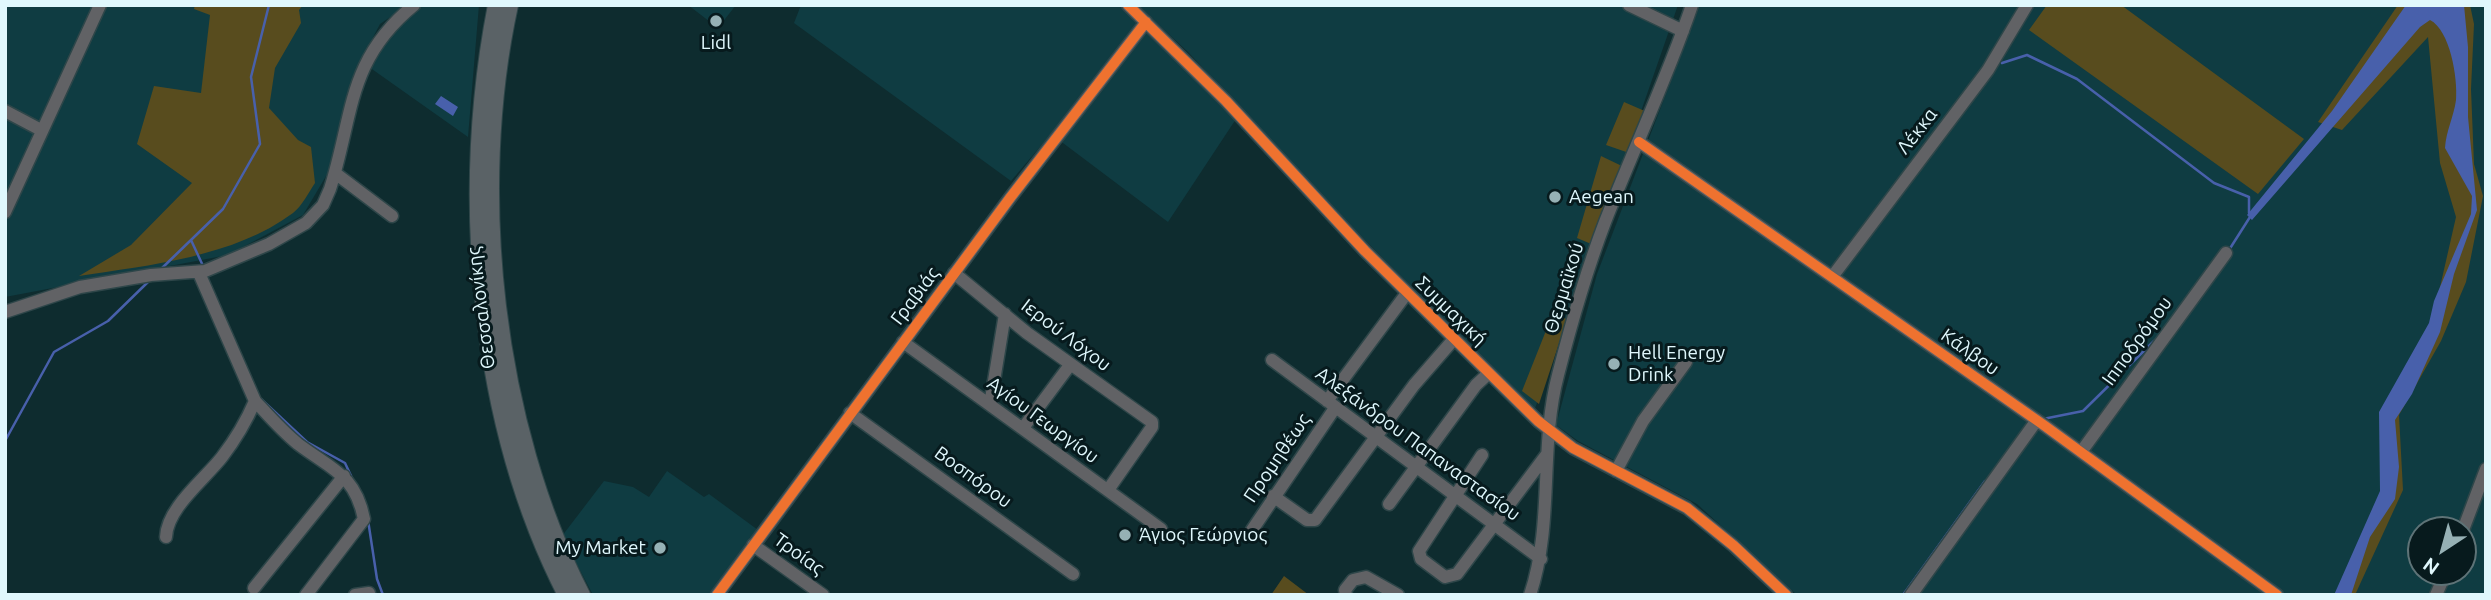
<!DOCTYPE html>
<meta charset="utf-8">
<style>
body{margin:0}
#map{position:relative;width:2491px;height:600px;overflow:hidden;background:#0e2c2f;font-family:Ubuntu,sans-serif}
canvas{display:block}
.frame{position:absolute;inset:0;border:7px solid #e0f8fd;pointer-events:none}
.north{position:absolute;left:2407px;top:516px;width:70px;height:70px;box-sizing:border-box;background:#071a1d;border:2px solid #5e7377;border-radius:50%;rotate:216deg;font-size:19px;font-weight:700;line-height:28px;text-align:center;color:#e0f8fd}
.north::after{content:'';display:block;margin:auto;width:24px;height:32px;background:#96b1b5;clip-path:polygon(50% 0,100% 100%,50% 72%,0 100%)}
</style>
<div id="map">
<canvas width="2491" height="600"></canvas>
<div class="frame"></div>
<div class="north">N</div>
</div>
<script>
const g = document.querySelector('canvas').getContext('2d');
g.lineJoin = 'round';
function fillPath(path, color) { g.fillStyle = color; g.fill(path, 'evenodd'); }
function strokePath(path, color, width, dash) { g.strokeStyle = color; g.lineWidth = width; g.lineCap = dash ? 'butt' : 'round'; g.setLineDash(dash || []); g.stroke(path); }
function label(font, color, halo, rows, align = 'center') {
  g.font = font + ' Ubuntu,sans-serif'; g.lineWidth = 6; g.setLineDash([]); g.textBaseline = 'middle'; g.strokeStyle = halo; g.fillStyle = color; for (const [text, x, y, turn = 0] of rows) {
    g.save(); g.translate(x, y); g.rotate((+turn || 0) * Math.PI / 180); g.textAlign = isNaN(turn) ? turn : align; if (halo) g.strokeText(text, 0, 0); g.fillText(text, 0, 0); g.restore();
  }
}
fillPath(new Path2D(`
 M 5,5 L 408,5 L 380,24 L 353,76 L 329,171 L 303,215 L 228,255 L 5,297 Z
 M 420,5 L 479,5 L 468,137 L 369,67 L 374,51 Z
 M 688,5 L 736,5 L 718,28 Z
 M 801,5 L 1119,5 L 1236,119 L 1168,222 L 1051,134 L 1011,181 L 794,23 Z
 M 1137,5 L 1678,5 L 1622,166 L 1624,168 L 1534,411 L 1352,227 L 1188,52 Z
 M 1700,5 L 2486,5 L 2486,595 L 1797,595 L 1697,504 L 1578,441 L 1556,425 L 1597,274 ZM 2421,530 L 2463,530 L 2463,572 L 2421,572 Z
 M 667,471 L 704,497 L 709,494 L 758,530 L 711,595 L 593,595 L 562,536 L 604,481 L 633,487 L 649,497 Z`), '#0f3c42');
fillPath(new Path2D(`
 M 195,5 L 303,5 L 299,10 L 301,23 L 275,68 L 269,108 L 298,140 L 311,147 L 315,183 C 309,192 302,206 293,213 C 234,257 150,265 79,276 L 131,245 L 192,183 L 137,144 L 154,86 L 201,93 L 210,15 L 194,9 Z
 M 2047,5 L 2121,5 L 2304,139 L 2258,194 L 2029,30 Z
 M 2398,5 L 2470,5 L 2474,24 L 2471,89 L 2474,164 L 2483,196 L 2466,282 L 2441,341 L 2399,415 L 2403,490 L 2355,595 L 2335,595 L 2382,489 L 2384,405 L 2430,331 L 2456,217 L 2440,163 L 2428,37 L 2342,130 L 2318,122 Z
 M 1624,102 L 1647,112 L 1632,154 L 1606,145 Z
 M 1601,156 L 1624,167 L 1596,246 L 1577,238 Z
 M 1553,313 L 1567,319 L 1539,404 L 1522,391 Z
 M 1284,576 L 1309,595 L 1271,595 Z`), '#584c1e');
fillPath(new Path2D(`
 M 2406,5 L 2464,5 L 2468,47 L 2468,117 L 2477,210 L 2454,274 L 2440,332 L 2412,394 L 2395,420 L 2399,467 L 2395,499 L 2370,537 L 2351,595 L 2334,595 L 2380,491 L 2379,412 L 2429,323 L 2434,301 L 2471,214 L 2472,196 L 2445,148 C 2446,131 2454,116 2456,100 C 2458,78 2450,30 2430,20 L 2420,27 L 2252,220 L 2247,215 L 2332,111 Z
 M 441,96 L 458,107 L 453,116 L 435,104 Z`), '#4860ab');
strokePath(new Path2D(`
 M 2002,63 L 2027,55 L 2077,79 L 2214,183 L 2249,197 L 2249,213
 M 191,240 L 204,268
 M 2229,250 L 2250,217
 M 161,269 L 223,209 L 260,144 L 251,77 L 269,5
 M 261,399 L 307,442 L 345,463 L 352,478
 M 2043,419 L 2083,411 L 2154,341
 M 5,441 L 54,352 L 108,321 L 149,281
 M 368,520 L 377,579 L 383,595
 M 1903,595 L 1985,481`), '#4860ab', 2.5);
const minor = new Path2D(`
 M 1128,5 L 1226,101 L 1365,251 L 1538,421 L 1573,448 L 1687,508 L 1734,546 L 1786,595
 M 1629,5 L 1683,31
 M 5,111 L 41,130
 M 1639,142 L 2045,426 L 2277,595
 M 335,173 L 392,216
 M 5,212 L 100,5
 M 954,273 L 1027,333 L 1152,422 L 1152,427 L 1108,490
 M 1832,277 L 1988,70 L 2027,5
 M 5,312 L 80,287 L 151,275 L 205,271 L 269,244 L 306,223 L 323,205 L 330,189 C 354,113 347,60 414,5
 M 903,342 L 1161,529
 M 1272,360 L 1541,559
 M 255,401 C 268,415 282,431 298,444 C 331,469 355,474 364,519 L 306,595
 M 1327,401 L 1407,293
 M 990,405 L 1005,314
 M 850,413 L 1073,574
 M 1023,428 L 1070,365
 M 2081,452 L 2226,253
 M 1482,455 L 1419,551 L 1421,559 L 1445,577 L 1457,574 L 1547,454
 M 1616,471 L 1643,421 L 1686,362
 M 1273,496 L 1307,520 L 1315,520 L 1414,385 L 1454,339
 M 1389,504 L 1476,385 L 1489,373
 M 1252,530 L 1335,408
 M 2463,530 L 2486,469
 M 166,537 C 167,508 204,480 222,457 C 235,440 246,422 255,401 L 199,273
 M 753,545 L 823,595
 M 254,588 L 344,476
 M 355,595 L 369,593
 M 717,595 L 1010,198 L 1146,22
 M 1346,595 L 1345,590 L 1353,580 L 1366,577 L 1398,595
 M 1530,595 C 1554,523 1539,447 1558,375 C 1571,324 1586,272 1605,222 C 1633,150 1667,79 1692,5
 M 1911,595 L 2037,420
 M 2436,595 L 2446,572`);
const major = new Path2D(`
 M 496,5 C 459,194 477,422 566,595
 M 510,5 C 469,193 495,424 582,595`);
strokePath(minor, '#2e4649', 15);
strokePath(major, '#2e4649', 18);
strokePath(minor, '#616265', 12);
strokePath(major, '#5a6266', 16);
strokePath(new Path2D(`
 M 1128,5 L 1226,101 L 1365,251 L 1538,421 L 1573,448 L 1687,508 L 1734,546 L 1786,595
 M 1639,142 L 2045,426 L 2277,595
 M 717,595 L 1010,198 L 1146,22`), '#ef722f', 10);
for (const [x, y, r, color] of [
 [716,21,7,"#96b1b5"],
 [1555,197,7,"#96b1b5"],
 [1614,364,7,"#96b1b5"],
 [1125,535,7,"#96b1b5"],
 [660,548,7,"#96b1b5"]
]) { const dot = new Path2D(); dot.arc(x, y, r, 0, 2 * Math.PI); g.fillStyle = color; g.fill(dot); strokePath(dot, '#071a1d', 2.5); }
label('19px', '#e0f8fd', '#071a1d', [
 ["Lidl",716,43,"center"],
 ["Aegean",1569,197],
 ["Hell Energy",1628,353],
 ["Drink",1628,375],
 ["Άγιος Γεώργιος",1139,535],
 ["My Market",646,548,"right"]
], 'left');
label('19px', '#e0f8fd', '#071a1d', [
 ["Λέκκα",1917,131,-52],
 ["Θερμαϊκού",1564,288,-73],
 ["Γραβιάς",915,296,-53],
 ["Θεσσαλονίκης",481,308,-97],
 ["Συμμαχική",1451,311,44],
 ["Ιερού Λόχου",1066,335,37],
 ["Ιπποδρόμου",2137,341,-54],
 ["Κάλβου",1970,352,35],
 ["Αγίου Γεωργίου",1043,420,36],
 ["Αλεξάνδρου Παπαναστασίου",1418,444,36],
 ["Προμηθέως",1277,458,-56],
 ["Βοσπόρου",973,477,36],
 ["Τροίας",799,554,36]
]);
</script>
